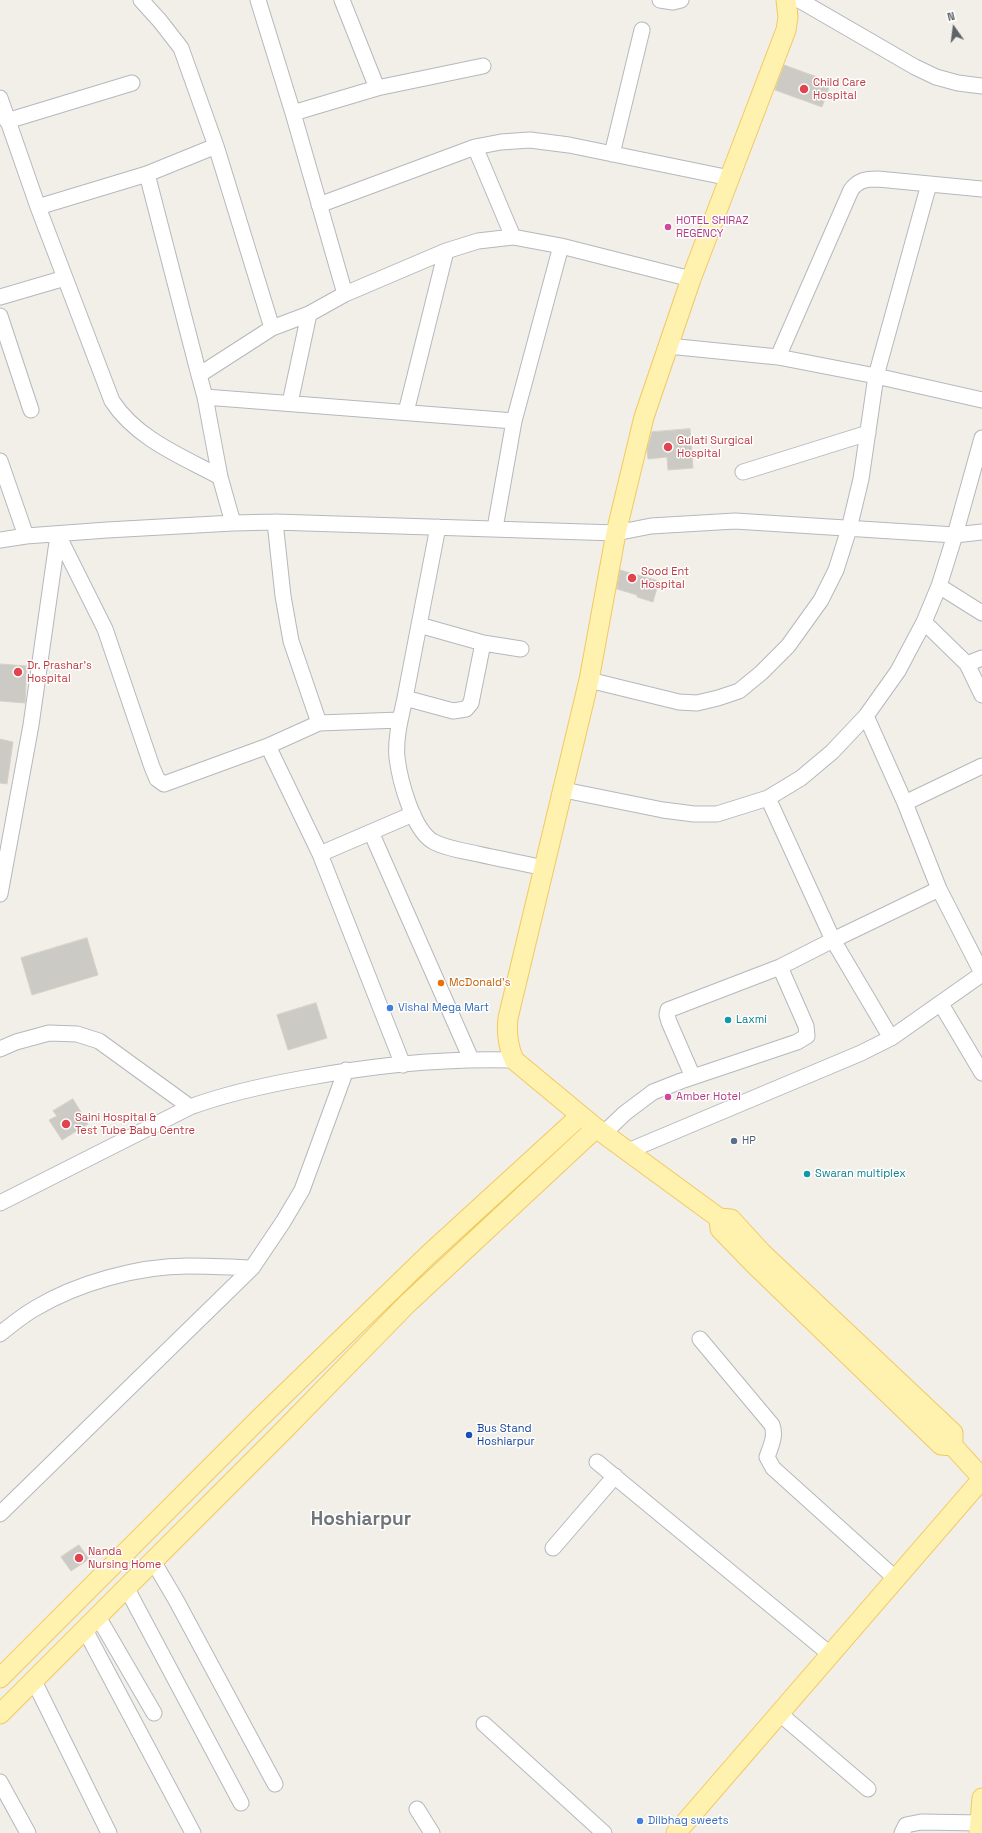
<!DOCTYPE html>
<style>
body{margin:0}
#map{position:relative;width:982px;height:1833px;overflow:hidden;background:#f1efe8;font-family:"Space Grotesk",sans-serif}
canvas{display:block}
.north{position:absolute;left:934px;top:8px;width:40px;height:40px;-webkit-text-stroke:3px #fff;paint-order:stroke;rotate:346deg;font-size:11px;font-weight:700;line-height:16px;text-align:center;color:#5f6368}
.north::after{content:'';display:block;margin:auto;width:14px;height:18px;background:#5f6368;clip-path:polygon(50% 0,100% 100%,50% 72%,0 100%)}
</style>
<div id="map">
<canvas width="982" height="1833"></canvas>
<div class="north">N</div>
</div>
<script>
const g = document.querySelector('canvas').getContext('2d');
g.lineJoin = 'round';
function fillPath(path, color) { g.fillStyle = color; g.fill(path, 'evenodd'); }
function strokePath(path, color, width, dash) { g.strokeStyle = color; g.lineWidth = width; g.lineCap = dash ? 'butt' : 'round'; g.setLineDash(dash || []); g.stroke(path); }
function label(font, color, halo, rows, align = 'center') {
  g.font = font + ' "Space Grotesk",sans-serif'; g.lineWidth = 3; g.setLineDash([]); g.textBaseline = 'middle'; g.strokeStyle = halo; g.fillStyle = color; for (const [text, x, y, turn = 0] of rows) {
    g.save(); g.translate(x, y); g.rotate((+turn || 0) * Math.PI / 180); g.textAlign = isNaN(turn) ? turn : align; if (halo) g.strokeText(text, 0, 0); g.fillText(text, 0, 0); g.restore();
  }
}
const building = new Path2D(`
 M 784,65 L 831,82 L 822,107 L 775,90 Z
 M 690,429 L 693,468 L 668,470 L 667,457 L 648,459 L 647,450 L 652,432 Z
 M 620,570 L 659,581 L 653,602 L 637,597 L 637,595 L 617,589 Z
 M 0,664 L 27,666 L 25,703 L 0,701 Z
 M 0,739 L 13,742 L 7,784 L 0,783 Z
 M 87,938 L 98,975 L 32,995 L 21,958 Z
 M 316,1003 L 327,1038 L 288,1050 L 277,1015 Z
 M 73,1099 L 88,1124 L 62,1140 L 49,1120 L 57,1116 L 53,1111 Z
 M 79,1545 L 89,1559 L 71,1571 L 61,1557 Z`);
fillPath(building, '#cccac5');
strokePath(building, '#d6d1c6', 1);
const minor = new Path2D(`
 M 141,0 L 160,21 L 181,48 L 216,146
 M 258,0 L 293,113 L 345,294
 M 342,0 L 377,88
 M 660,0 L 673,2 L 681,0
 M 799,0 L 915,67 L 936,77 L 958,83 L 982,86
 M 0,98 L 38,207 L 112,401 C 137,439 181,456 220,477
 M 293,113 L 377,88 L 483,66
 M 7,121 L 132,83
 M 475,147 L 513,237
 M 612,154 L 642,30
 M 147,174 L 216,146 L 272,328 L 199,375 L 205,397
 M 319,205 L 475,147 L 501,142 L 530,140 L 569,145 L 730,178
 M 38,207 L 147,174 L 199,375
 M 0,297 L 65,278
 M 0,316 L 31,410
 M 272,328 L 309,314
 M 668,346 L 778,357 L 851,190 C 858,180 866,179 878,179 L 982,189
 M 778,357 L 876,376 L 982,400
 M 290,403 L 309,314 L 345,294 L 446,251 L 478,241 L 513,237 L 561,246 L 691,279
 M 406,412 L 446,251
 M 0,461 L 26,536
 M 743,472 L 868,433
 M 275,522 L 283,596 L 291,641 L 319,723
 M 233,523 L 220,477 L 205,397 L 514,421 L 561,246
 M 438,527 L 419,625 L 483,643 L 471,703 L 466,709 L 453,711 L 405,698 C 401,717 395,738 397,758 C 400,781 413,831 434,842 C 448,849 464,851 478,854 C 500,859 522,863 544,868
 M 495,528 L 514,421
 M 982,532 L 955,535 L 939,586 L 982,613
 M 58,535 L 105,629 L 152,767 L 157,779 L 164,784 L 268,746 L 319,723 L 400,720
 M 0,540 L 26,536 L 107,530 L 233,523 L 275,522 L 616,533 L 651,526 L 735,521 L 955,535 L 982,438
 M 939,586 L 924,622 L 967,664 L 982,695
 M 483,643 L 521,649
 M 967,664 L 982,658
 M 589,680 L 679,702 L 697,703 L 718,698 L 739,691 L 761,673 L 788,646 L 821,600 L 836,570 L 849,529 L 861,479 L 876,376 L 929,184
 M 405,698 L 419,625
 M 268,746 L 320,854 L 403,1065
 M 564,790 L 663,810 L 694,814 L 717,814 L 768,798 L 801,778 L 832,752 L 866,716 L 898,671 L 924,622
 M 768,798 L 833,940 L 939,889 L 905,803 L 866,716
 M 905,803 L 982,766
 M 371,832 L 471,1059
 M 320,854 L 413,814
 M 939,889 L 982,973
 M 0,894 L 31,725 L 58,535
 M 941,1004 L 982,1073
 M 0,1049 L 16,1042 L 49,1033 L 77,1034 L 99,1041 L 190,1107
 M 693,1077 L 669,1022 L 667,1015 L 668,1010 L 780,967
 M 604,1133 L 625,1113 L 653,1092 L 681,1081 L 797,1042 L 807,1036 L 806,1026 L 780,967 L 833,940 L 891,1038 L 982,974
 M 628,1151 L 861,1053 L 891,1038
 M 0,1203 L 190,1107 C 228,1093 266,1085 305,1078 C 374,1065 444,1058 514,1060
 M 0,1334 C 11,1325 22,1316 34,1309 C 77,1283 138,1266 188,1266 C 209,1266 230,1267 252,1268
 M 700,1339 L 772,1425 C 776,1436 771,1446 767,1457 L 773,1468 L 895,1578
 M 597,1462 L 831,1655
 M 0,1514 L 252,1268 L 283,1222 L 302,1190 L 346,1070
 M 553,1548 L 615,1476
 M 153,1561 L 176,1600 L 275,1784
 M 126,1587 L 241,1803
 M 97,1615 L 154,1713
 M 84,1628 L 193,1833
 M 33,1679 L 109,1833
 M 780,1714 L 868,1789
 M 484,1724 L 604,1833
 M 0,1782 L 28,1833
 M 417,1809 L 432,1833
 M 902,1833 L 906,1825 L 921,1822 L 982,1823`);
const major = new Path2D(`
 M 786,0 L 788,17 L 786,30 L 691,279 L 644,417 L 616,533 L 589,680 L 508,1018 C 506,1034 508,1046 514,1060 L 596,1128 L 719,1218 L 731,1219 L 762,1253 L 953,1433 L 953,1446 L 982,1478
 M 719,1218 L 720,1229 L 754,1264 L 941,1445 L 953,1446
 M 0,1678 L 261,1417 L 428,1255 L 580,1116
 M 0,1714 L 287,1427 L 407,1304 L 596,1128
 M 676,1833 L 982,1479
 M 979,1833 L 982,1798`);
strokePath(minor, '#b5b8bc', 17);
strokePath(major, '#f2c960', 21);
strokePath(minor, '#fff', 15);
strokePath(major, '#fff2af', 19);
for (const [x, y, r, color] of [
 [804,89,5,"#e0444e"],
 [668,227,4,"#d1479c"],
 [668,447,5,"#e0444e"],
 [632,578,5,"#e0444e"],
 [18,672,5,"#e0444e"],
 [441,983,4,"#e8710a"],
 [390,1008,4,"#3f7fe0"],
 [728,1020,4,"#0f9aa8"],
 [668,1097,4,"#d1479c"],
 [66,1124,5,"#e0444e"],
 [734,1141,4,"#5c6f8a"],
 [807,1174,4,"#0f9aa8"],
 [469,1435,4,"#1a4fb4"],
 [79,1558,5,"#e0444e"],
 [640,1821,4,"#3f7fe0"]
]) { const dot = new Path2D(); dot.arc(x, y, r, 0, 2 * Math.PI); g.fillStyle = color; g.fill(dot); strokePath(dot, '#fff', 1.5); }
label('11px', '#be3a42', '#fff', [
 ["Child Care",813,83],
 ["Hospital",813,96],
 ["Gulati Surgical",677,441],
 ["Hospital",677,454],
 ["Sood Ent",641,572],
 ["Hospital",641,585],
 ["Dr. Prashar's",27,666],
 ["Hospital",27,679],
 ["Saini Hospital &",75,1118],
 ["Test Tube Baby Centre",75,1131],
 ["Nanda",88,1552],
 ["Nursing Home",88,1565]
], 'left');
label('11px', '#b23c85', '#fff', [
 ["HOTEL SHIRAZ",676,221],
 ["REGENCY",676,234],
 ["Amber Hotel",676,1097]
], 'left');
label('11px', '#c56008', '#fff', [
 ["McDonald's",449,983]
], 'left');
label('11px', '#366cbe', '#fff', [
 ["Vishal Mega Mart",398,1008],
 ["Dilbhag sweets",648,1821]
], 'left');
label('11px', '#0d838f', '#fff', [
 ["Laxmi",736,1020],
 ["Swaran multiplex",815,1174]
], 'left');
label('11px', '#4e5e75', '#fff', [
 ["HP",742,1141]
], 'left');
label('11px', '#164399', '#fff', [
 ["Bus Stand",477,1429],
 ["Hoshiarpur",477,1442]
], 'left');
label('bold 19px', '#70757a', '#fff', [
 ["Hoshiarpur",361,1520]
]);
</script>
